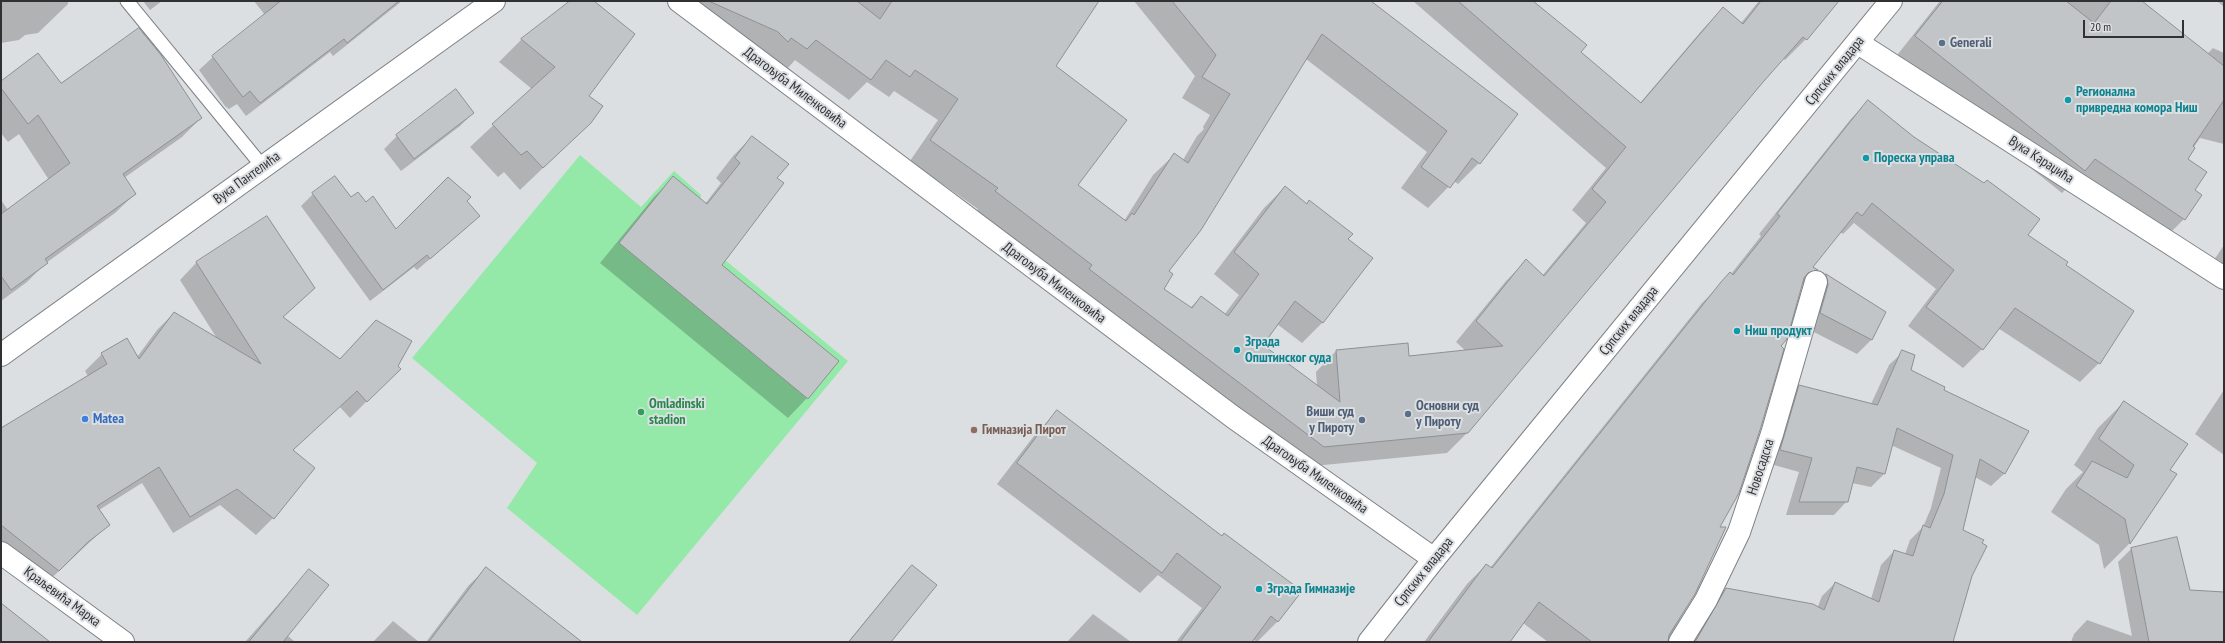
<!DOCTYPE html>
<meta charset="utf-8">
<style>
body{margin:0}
#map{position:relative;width:2225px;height:643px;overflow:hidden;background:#dcdfe2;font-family:"PT Sans Narrow",sans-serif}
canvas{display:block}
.frame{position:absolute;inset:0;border:2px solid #303133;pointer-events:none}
.scale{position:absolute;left:2083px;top:20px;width:101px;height:18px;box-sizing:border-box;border:2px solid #303133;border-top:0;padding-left:5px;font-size:12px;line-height:14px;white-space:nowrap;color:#303133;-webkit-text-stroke:3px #dcdfe2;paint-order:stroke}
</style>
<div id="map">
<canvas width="2225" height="643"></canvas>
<div class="frame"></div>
<div class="scale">20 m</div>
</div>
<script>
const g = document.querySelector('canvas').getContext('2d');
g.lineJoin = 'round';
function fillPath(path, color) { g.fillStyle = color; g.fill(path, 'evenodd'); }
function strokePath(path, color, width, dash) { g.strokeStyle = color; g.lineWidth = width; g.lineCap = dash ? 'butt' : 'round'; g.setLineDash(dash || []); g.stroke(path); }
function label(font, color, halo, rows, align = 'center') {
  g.font = font + ' "PT Sans Narrow",sans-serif'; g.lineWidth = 4; g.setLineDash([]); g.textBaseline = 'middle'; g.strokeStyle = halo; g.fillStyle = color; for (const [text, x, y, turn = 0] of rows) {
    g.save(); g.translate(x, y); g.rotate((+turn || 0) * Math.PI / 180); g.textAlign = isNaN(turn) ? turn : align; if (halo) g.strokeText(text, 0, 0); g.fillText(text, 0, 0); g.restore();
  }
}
fillPath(new Path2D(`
 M 580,155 L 641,207 L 674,171 L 701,195 L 697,237 L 848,361 L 637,615 L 507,508 L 537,463 L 412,358 Z`), '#94e9a9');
fillPath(new Path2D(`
 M 1,1 L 68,1 L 68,4 L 38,33 L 25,35 L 19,40 L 1,43 Z
 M 143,1 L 162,1 L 150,10 Z
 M 254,1 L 402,1 L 333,56 L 330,52 L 246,116 L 237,104 L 229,109 L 225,106 L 199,70 L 213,57 L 265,15 Z
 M 572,1 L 592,1 L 588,96 L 567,145 L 520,190 L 504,172 L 498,177 L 470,147 L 532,89 L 499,62 L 521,40 Z
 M 685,1 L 1098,1 L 1055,66 L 1077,185 L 1124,221 L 1153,175 L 1174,155 L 1183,160 L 1197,136 L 1204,129 L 1203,127 L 1210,115 L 1182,98 L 1195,76 L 1134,1 L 1369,1 L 1516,114 L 1479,163 L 1458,184 L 1454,181 L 1428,208 L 1401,188 L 1427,152 L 1306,59 L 1167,271 L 1163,289 L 1190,308 L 1201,297 L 1224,315 L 1239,295 L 1214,274 L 1264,208 L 1285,187 L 1347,239 L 1323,322 L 1302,343 L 1277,324 L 1262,345 L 1317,386 L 1316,372 L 1336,351 L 1408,357 L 1466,351 L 1456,342 L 1506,281 L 1526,261 L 1542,276 L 1586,223 L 1572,210 L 1606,168 L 1413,1 L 1532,1 L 1580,52 L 1640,103 L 1703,29 L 1723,8 L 1741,23 L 1759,1 L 1838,1 L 1806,39 L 1785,60 L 1783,58 L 1468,432 L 1447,453 L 1303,467 L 975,212 L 978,209 L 910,161 L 938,120 L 894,91 L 889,97 L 867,82 L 849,100 L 795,60 L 786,70 Z
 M 1940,1 L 2140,1 L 2207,54 L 2213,48 L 2224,53 L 2224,144 L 2200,138 L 2186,159 L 2193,190 L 2184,219 L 2162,241 L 2074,181 L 2062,193 L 1894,59 Z
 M 2217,1 L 2224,1 L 2224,7 Z
 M 1,82 L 60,84 L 201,118 L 182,137 L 124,178 L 135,194 L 115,213 L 46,263 L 27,282 L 1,301 L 1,200 L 8,210 L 49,180 L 19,134 L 8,142 L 1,133 Z
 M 456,90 L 473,113 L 460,126 L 401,171 L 384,149 L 397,136 Z
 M 1868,101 L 2065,266 L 2099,363 L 2080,382 L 1998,328 L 1982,349 L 1963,368 L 1908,326 L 1936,289 L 1854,223 L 1843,234 L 1840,232 L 1812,267 L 1817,270 L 1801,286 L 1719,528 L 1694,594 L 1667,642 L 1548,642 L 1523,623 L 1509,642 L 1424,642 L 1467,584 L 1486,565 L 1490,568 L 1702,303 L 1731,274 L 1761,236 L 1759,234 L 1850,120 Z
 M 752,137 L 776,178 L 721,265 L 807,398 L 788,418 L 600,263 L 654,197 L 673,178 L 705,204 L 721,183 L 716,178 L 733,156 Z
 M 313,194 L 351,199 L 366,203 L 396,230 L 466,228 L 417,270 L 414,267 L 370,301 L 301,206 Z
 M 267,217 L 314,288 L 282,318 L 339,360 L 376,321 L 399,369 L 350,418 L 339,406 L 292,450 L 314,468 L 273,518 L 256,535 L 220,505 L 173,533 L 142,483 L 99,510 L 108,525 L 42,587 L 1,554 L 1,429 L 88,376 L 85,371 L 102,354 L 126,339 L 137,357 L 157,330 L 174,313 L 218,340 L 180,280 L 196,263 Z
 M 2224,245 L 2224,275 L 2210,266 Z
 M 1826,276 L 1885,313 L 1872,339 L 1857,354 L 1806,328 L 1811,290 Z
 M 1903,352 L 1910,371 L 1942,390 L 2005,473 L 1991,486 L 1975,477 L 1961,531 L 1971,576 L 1952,642 L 1804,642 L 1822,596 L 1835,583 L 1871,599 L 1881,565 L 1894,551 L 1905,554 L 1910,540 L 1923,527 L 1931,508 L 1941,468 L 1891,445 L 1884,474 L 1871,487 L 1852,483 L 1847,501 L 1834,515 L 1786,515 L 1799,472 L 1767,463 L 1786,400 L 1799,386 L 1871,404 L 1889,365 Z
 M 2224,390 L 2224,455 L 2195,434 Z
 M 2124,402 L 2169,470 L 2175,474 L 2129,544 L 2104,569 L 2099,545 L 2051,512 L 2066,489 L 2083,472 L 2074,465 L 2098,428 Z
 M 1057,412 L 1278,621 L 1257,642 L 1253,639 L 1250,642 L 1176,642 L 1202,608 L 1158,575 L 1140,593 L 997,484 L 1037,432 Z
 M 2131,549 L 2189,591 L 2224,593 L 2224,642 L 2071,642 L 2074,634 L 2087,620 L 2132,636 L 2118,562 Z
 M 912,566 L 890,642 L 848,642 L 898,581 Z
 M 486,569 L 580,642 L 426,642 L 469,585 Z
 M 309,570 L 287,635 L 295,642 L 245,642 Z
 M 1726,589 L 1801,642 L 1688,642 L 1707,608 Z
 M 1093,614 L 1131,642 L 1067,642 Z
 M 393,621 L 419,642 L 373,642 Z`), '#0003');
const building = new Path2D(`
 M 281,1 L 399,1 L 347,43 L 344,39 L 260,103 L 250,91 L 243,97 L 239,92 L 212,56 Z
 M 570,1 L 594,1 L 635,34 L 589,96 L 603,106 L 591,123 L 543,168 L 527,151 L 521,155 L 492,124 L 555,67 L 521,39 Z
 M 709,1 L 857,1 L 880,19 L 892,1 L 1099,1 L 1056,66 L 1127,120 L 1078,185 L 1126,221 L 1132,213 L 1134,215 L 1174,153 L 1188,163 L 1230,94 L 1202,77 L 1216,55 L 1172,1 L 1371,1 L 1518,114 L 1480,164 L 1472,158 L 1450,188 L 1421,167 L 1447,131 L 1322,34 L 1201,230 L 1169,271 L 1173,274 L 1164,289 L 1192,308 L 1201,296 L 1228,316 L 1259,274 L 1234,252 L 1285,186 L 1307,204 L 1309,200 L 1353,234 L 1348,239 L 1373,258 L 1323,323 L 1295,301 L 1263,345 L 1340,402 L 1336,350 L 1408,343 L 1409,356 L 1503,346 L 1476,321 L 1526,259 L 1544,276 L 1606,202 L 1592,189 L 1626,147 L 1458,1 L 1533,1 L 1587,45 L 1581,52 L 1641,103 L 1723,7 L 1743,24 L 1761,1 L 1839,1 L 1807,40 L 1803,37 L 1764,81 L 1468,433 L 1324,447 L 1089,269 L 1092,265 L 995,191 L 998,188 L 930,140 L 958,99 L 915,70 L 910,77 L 886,60 L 871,80 L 816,40 L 807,49 L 791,38 L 788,42 L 778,32 Z
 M 1943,1 L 2066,1 L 2094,23 L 2111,1 L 2142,1 L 2224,66 L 2224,100 L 2193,146 L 2195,148 L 2188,159 L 2207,172 L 2195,190 L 2202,195 L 2185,220 L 2095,159 L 2085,171 L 1915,36 Z
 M 139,28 L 161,55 L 202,118 L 123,174 L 136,194 L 45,259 L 48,263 L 11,290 L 1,276 L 1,214 L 70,163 L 38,115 L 28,124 L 1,88 L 1,81 L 38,53 L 61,83 Z
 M 456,89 L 474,113 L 414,159 L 396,135 Z
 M 1868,100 L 1914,137 L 1984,183 L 1987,180 L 2040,219 L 2028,235 L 2068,262 L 2066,265 L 2134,311 L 2100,364 L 2015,308 L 1983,350 L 1926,307 L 1954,270 L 1872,203 L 1862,216 L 1857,212 L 1813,267 L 1818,270 L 1808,273 L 1804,278 L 1787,339 L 1781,346 L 1784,349 L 1760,430 L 1739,493 L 1720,527 L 1726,527 L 1695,594 L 1669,635 L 1668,642 L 1592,642 L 1539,602 L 1510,642 L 1428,642 L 1486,564 L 1492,568 L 1721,282 L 1730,272 L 1733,275 L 1780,216 L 1777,214 Z
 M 752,136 L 789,164 L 777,178 L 784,183 L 722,265 L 839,361 L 808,399 L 619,243 L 673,176 L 707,204 L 740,163 L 735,158 Z
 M 335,176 L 351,197 L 358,192 L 366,202 L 373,196 L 396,229 L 448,177 L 471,197 L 467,201 L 480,216 L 430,259 L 427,255 L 383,290 L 312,193 Z
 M 267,216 L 315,288 L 283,317 L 340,359 L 376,320 L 412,341 L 398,366 L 401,369 L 367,402 L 357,391 L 293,450 L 315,468 L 274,519 L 237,489 L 190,517 L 159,467 L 97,506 L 110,525 L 88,542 L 59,571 L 1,525 L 1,428 L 107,364 L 101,353 L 127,338 L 139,359 L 174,312 L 261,364 L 196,262 Z
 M 1826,274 L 1886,312 L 1872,340 L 1820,313 L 1828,285 Z
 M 1902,350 L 1915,355 L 1911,370 L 1945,387 L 1944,390 L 2029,431 L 2005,474 L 1980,459 L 1963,530 L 1984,540 L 1982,543 L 1987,546 L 1972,576 L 1953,642 L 1695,642 L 1726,588 L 1813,604 L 1824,610 L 1835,582 L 1879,602 L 1894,550 L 1913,556 L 1923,525 L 1930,528 L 1944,494 L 1953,455 L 1897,428 L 1885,474 L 1857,467 L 1848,502 L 1799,502 L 1812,458 L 1780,450 L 1799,385 L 1877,405 Z
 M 2124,401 L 2188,444 L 2170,470 L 2177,474 L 2130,544 L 2125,519 L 2076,486 L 2092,461 L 2127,478 L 2134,465 L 2099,439 Z
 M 1057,410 L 1222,536 L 1224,533 L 1302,591 L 1278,622 L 1271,616 L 1252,642 L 1180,642 L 1221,587 L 1177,553 L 1162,573 L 1017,463 Z
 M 2177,537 L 2190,590 L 2224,592 L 2224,642 L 2149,642 L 2131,548 Z
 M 912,565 L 937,585 L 891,642 L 849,642 Z
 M 486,567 L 582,642 L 429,642 Z
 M 309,569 L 329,585 L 283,642 L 249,642 Z
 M 1,603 L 50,642 L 1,642 Z`);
fillPath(building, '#c2c5c8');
strokePath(building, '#8d9093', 1);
const service = new Path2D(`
 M 127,1 L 263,167`);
const minor = new Path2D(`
 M 679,1 L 1233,417 L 1434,559
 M 1858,43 L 2224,278
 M 1,355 L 494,1
 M 1,553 L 123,642
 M 1680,642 L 1706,600 L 1739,532 L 1772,434 L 1816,282`);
const secondary = new Path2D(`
 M 1369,642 L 1434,559 L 1891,1`);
strokePath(service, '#7e8184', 15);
strokePath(minor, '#7e8184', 24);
strokePath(secondary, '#7e8184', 24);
strokePath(service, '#fff', 13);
strokePath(minor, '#fff', 22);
strokePath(secondary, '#fff', 22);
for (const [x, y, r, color] of [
 [1942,43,4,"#5c6f8a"],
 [2068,100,4,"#0f9aa8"],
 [1866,158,4,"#0f9aa8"],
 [1737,331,4,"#0f9aa8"],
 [1237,350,4,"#0f9aa8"],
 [641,412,4,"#2e9e5b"],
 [1408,414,4,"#5c6f8a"],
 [85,419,4,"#3f7fe0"],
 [1362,420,4,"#5c6f8a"],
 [974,430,4,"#8d6e63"],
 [1259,589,4,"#0f9aa8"]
]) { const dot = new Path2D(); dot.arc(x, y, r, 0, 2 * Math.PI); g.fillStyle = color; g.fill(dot); strokePath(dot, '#dcdfe2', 1.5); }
label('bold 14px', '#4e5e75', '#dcdfe2', [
 ["Generali",1950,43],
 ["Основни суд",1416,406],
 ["у Пироту",1416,422],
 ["Виши суд",1354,412,"right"],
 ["у Пироту",1354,428,"right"]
], 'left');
label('14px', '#303133', '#dcdfe2', [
 ["Српских владара",1835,71,-51],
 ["Драгољуба Миленковића",795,88,37],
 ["Вука Караџића",2041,160,33],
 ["Вука Пантелића",247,178,-36],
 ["Драгољуба Миленковића",1054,283,37],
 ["Српских владара",1629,321,-51],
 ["Новосадска",1761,467,-72],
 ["Драгољуба Миленковића",1315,475,35],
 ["Српских владара",1424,572,-51],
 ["Краљевића Марка",62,597,36]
]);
label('bold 14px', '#0d838f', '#dcdfe2', [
 ["Регионална",2076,92],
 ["привредна комора Ниш",2076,108],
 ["Пореска управа",1874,158],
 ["Ниш продукт",1745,331],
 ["Зграда",1245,342],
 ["Општинског суда",1245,358],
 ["Зграда Гимназије",1267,589]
], 'left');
label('bold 14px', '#27864d', '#dcdfe2', [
 ["Omladinski",649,404],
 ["stadion",649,420]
], 'left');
label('bold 14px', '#366cbe', '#dcdfe2', [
 ["Matea",93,419]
], 'left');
label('bold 14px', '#785e54', '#dcdfe2', [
 ["Гимназија Пирот",982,430]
], 'left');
</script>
